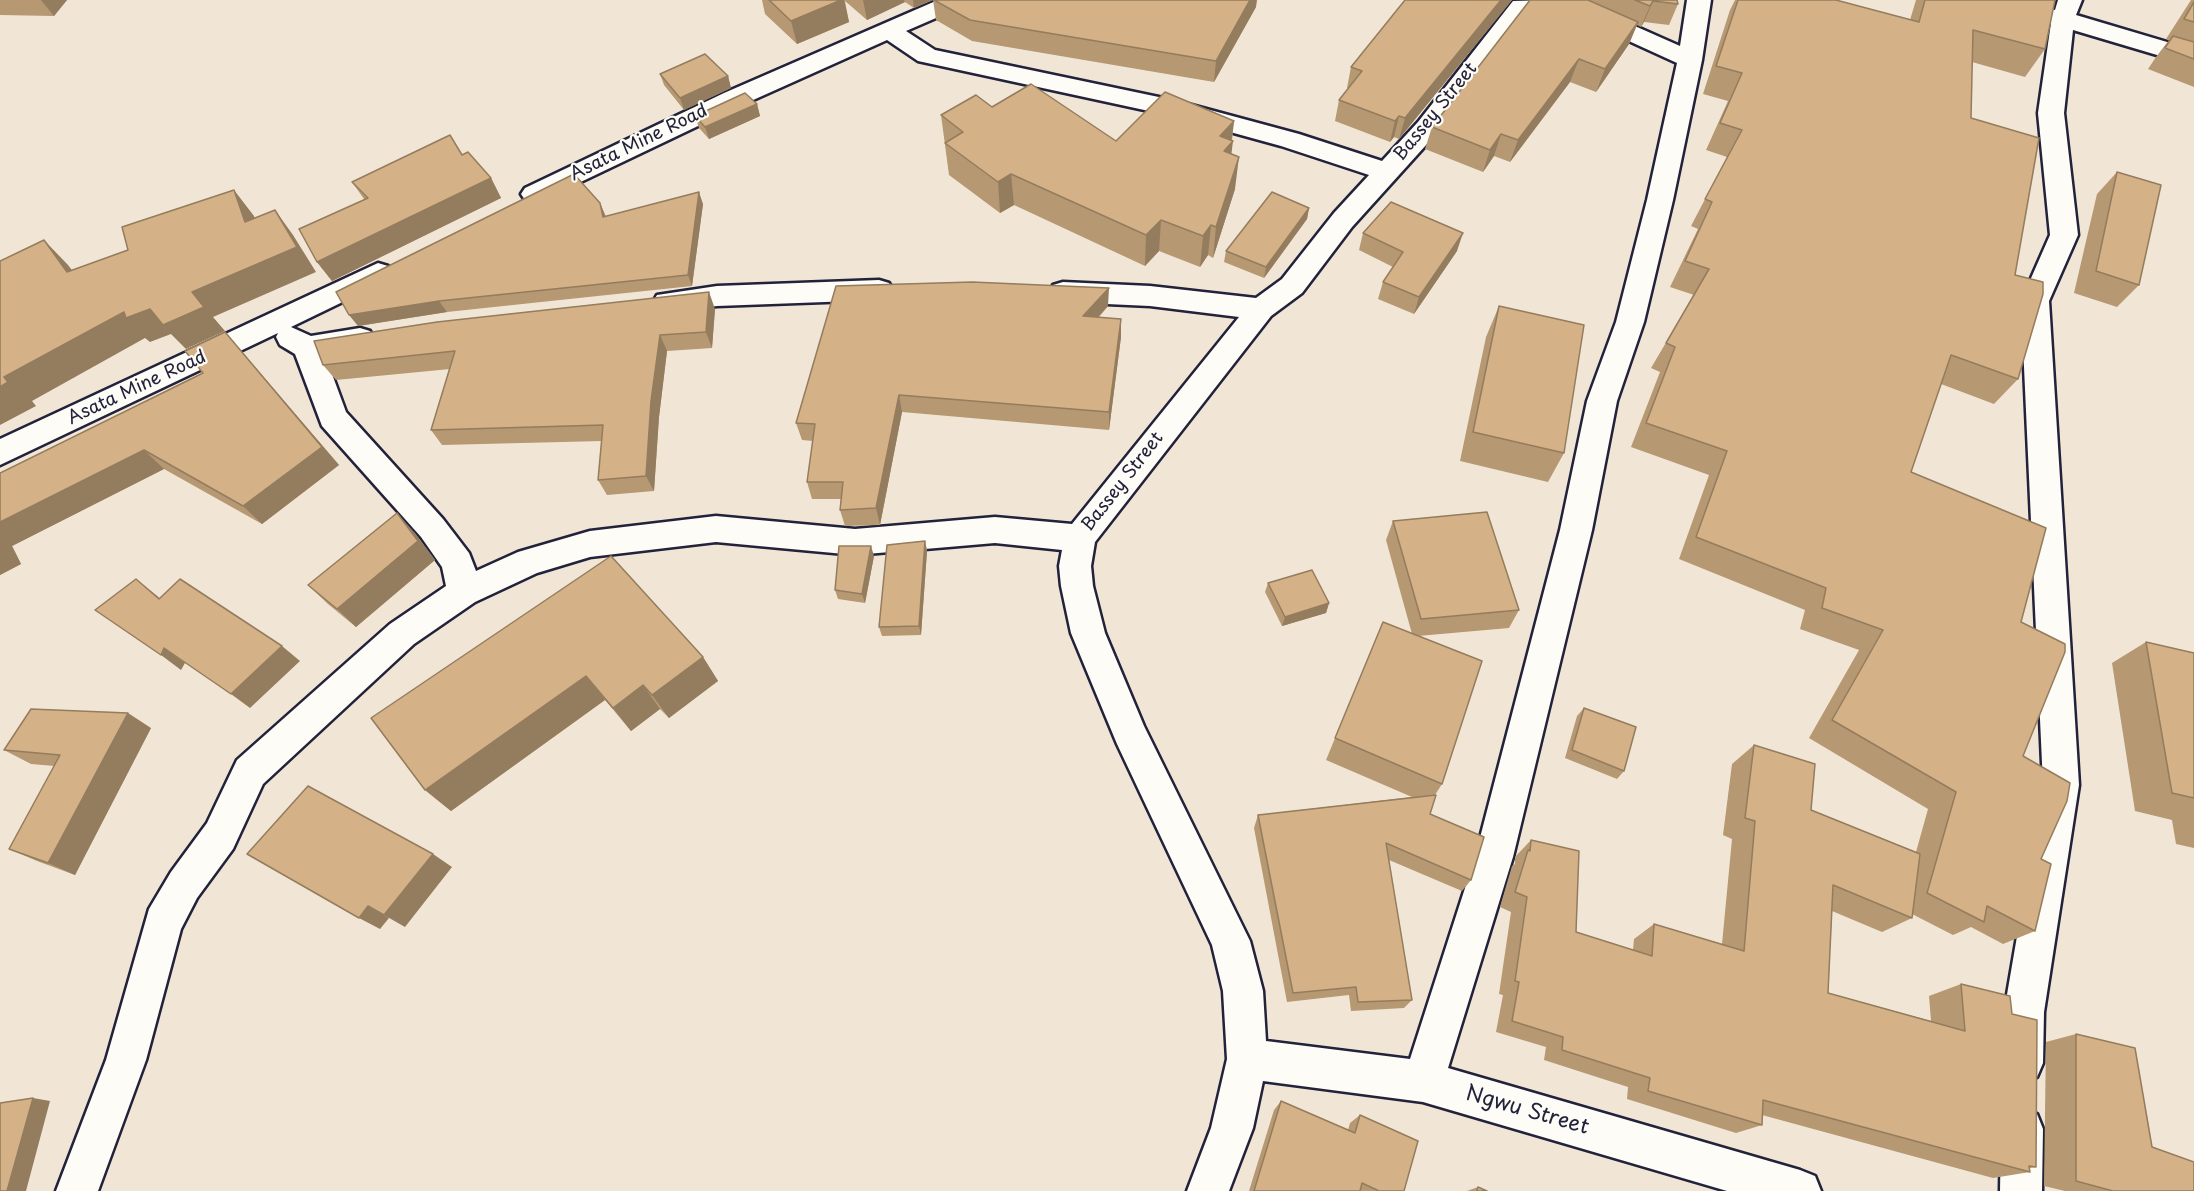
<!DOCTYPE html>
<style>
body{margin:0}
canvas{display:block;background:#f1e6d5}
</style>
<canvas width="2194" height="1191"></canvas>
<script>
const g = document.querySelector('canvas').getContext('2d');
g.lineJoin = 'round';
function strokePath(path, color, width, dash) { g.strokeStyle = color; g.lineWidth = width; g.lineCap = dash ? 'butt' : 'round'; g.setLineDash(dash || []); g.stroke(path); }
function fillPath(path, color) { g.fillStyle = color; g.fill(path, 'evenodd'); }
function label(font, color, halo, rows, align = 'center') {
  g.font = font + ' "Playpen Sans",sans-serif'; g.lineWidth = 4.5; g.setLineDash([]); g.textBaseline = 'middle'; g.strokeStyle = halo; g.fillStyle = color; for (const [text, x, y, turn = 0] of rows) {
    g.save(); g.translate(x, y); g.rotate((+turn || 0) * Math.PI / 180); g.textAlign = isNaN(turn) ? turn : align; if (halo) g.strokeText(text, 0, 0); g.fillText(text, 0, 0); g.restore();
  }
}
const minor = new Path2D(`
 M 938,0 L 970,0 L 966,5 L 906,31 L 935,50 L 1173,100 L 1299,134 L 1382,161 L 1418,122 L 1513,1 L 1552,0 L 1548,5 L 1529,11 L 1436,134 L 1352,227 L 1302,293 L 1271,316 L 1095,542 L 1091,566 L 1093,586 L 1105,633 L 1144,726 L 1250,941 L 1263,991 L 1266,1041 L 1410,1059 L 1475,857 L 1560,530 L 1587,401 L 1616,322 L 1647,200 L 1677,63 L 1585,21 L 1581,16 L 1585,11 L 1593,9 L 1601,11 L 1680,46 L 1687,0 L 1711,0 L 1702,60 L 1673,200 L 1644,322 L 1617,401 L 1592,530 L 1513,857 L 1448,1068 L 1800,1170 L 1815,1176 L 1821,1191 L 1727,1191 L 1423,1102 L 1263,1081 L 1253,1128 L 1229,1191 L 1187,1191 L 1211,1128 L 1227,1059 L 1223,991 L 1212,945 L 1117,744 L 1071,633 L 1061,586 L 1059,566 L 1062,550 L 995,543 L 855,555 L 716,542 L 590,557 L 537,573 L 475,602 L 414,644 L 263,784 L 233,849 L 197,898 L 181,929 L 146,1060 L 98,1191 L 56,1191 L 106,1060 L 149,909 L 171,872 L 207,823 L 237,760 L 390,624 L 446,586 L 442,567 L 421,537 L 322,426 L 295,354 L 280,345 L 276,337 L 278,333 L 0,465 L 0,439 L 378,263 L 388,266 L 392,273 L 388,280 L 291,327 L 311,336 L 360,328 L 370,331 L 374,339 L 370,347 L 325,355 L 346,412 L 443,519 L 469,553 L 476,571 L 518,552 L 590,531 L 716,516 L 855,529 L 995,517 L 1072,524 L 1239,317 L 1150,306 L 1063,302 L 1053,299 L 1049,292 L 1053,285 L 1063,282 L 1150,286 L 1256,298 L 1282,279 L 1334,213 L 1369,175 L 1281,146 L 1172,116 L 918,61 L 887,40 L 742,105 L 543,200 L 534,203 L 525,200 L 521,194 L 525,188 L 724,93 Z
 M 1978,0 L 2017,0 L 2055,10 L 2058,0 L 2082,0 L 2076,15 L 2194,50 L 2194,66 L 2073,30 L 2064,113 L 2078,235 L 2049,301 L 2079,785 L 2044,1012 L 2043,1063 L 2037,1077 L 2023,1083 L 2009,1077 L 2003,1063 L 2004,1012 L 2043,785 L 2021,301 L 2050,235 L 2038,113 L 2051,23 L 1982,5 Z
 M 879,280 L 889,283 L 893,290 L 889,297 L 879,300 L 717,306 L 667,312 L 657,309 L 653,302 L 657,295 L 717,286 Z
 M 2022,1108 L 2037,1114 L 2043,1129 L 2042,1191 L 2000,1191 L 2001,1129 L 2007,1114 Z`);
strokePath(minor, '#22223b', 5);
fillPath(minor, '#fdfcf7');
fillPath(new Path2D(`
 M 0,0 L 67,0 L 54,16 L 0,15 Z
 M 762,0 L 933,0 L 914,8 L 905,2 L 867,20 L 845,1 L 849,22 L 797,44 L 765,14 Z
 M 933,0 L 1256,7 L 1214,82 L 972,41 L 936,20 Z
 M 1405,0 L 1512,0 L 1399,139 L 1394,137 L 1390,142 L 1335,121 L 1339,100 L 1348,89 L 1347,88 L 1351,67 Z
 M 1530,0 L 1677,0 L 1678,4 L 1669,25 L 1644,22 L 1641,27 L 1637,25 L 1629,44 L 1596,92 L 1570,82 L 1510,162 L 1494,156 L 1483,172 L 1425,149 L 1432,127 Z
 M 1735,0 L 1836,0 L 1910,20 L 1916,0 L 2055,0 L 2045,49 L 2025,77 L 1972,62 L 1971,118 L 2015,275 L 2018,379 L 1994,404 L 1941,384 L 1911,472 L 2021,622 L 2023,756 L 2041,859 L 2035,931 L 2003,944 L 1971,927 L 1953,935 L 1912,914 L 1912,918 L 1882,932 L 1832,911 L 1828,993 L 1931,1021 L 1929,996 L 1961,984 L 2012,1014 L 2036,1167 L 2030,1168 L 2030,1172 L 1993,1178 L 1762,1115 L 1762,1125 L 1736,1133 L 1627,1099 L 1628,1087 L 1544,1060 L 1546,1047 L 1496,1032 L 1503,995 L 1499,994 L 1511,912 L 1500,907 L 1512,866 L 1515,864 L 1515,857 L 1531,840 L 1576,932 L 1633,950 L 1634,939 L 1654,924 L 1722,944 L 1732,839 L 1723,835 L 1732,764 L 1754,745 L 1811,810 L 1916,852 L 1928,809 L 1809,738 L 1859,650 L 1800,629 L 1805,610 L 1679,559 L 1709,475 L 1631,447 L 1660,372 L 1651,368 L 1694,295 L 1670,287 L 1698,229 L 1691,226 L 1727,157 L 1706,150 L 1728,101 L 1703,94 L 1730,10 Z
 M 2191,0 L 2194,0 L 2194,87 L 2148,69 L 2156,57 L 2169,40 L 2166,39 Z
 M 660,74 L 728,76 L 731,88 L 684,110 L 664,85 Z
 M 757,104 L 760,116 L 709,139 L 699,128 L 695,116 Z
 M 992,107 L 1116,141 L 1234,121 L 1232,141 L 1231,154 L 1235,189 L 1213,258 L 1208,255 L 1200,267 L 1159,251 L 1145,266 L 1014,205 L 1000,213 L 949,175 L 941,115 Z
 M 462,155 L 491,178 L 501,198 L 332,281 L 317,262 L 364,199 L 352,182 Z
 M 2117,172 L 2139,285 L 2117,307 L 2074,293 L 2097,194 Z
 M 600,203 L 606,217 L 703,204 L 692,286 L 447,312 L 358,326 Z
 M 1309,208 L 1307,219 L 1264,278 L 1224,262 L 1226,251 Z
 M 1363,233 L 1457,251 L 1414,314 L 1378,299 L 1383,282 L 1393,267 L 1359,250 Z
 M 1108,306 L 1099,317 L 1121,319 L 1121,337 L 1109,430 L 902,412 L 880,525 L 845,526 L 840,510 L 841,499 L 812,499 L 807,482 L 813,441 L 802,440 L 796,423 Z
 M 1499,306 L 1564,453 L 1548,482 L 1460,461 L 1486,337 Z
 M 715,309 L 712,348 L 667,351 L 659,417 L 654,491 L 607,495 L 598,480 L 602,441 L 442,445 L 431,430 L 450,369 L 336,380 L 323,365 Z
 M 225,332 L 339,465 L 262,524 L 164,469 L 12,546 L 21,564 L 0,575 L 0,473 L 203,373 Z
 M 1393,521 L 1519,610 L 1509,628 L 1418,636 L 1442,784 L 1435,795 L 1430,814 L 1471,880 L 1462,891 L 1389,860 L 1412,1000 L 1404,1008 L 1351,1011 L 1349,995 L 1287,1002 L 1254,828 L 1258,815 L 1412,797 L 1326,760 L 1383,622 L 1412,634 L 1386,540 Z
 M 414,532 L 435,560 L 356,627 L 328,604 L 308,585 Z
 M 925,541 L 927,551 L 921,635 L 882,636 L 879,627 Z
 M 874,556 L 865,603 L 838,599 L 835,590 Z
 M 1268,583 L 1329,603 L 1326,613 L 1282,626 L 1265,592 Z
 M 2146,642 L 2194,653 L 2194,848 L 2176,844 L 2172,820 L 2135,811 L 2112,663 Z
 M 703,657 L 718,681 L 669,718 L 660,709 L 631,731 L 605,700 L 451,811 L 425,790 L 371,718 Z
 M 1584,708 L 1624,771 L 1617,779 L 1565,758 L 1577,716 Z
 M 151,728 L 75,875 L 37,861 L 9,849 L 55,766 L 31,764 L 4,750 Z
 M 2076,1034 L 2152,1147 L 2194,1191 L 2065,1191 L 2044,1186 L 2046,1042 Z
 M 1281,1101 L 1348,1130 L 1350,1123 L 1360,1115 L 1404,1191 L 1249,1191 L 1274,1110 Z
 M 1478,1187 L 1487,1191 L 1467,1191 Z`), '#b69873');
fillPath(new Path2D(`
 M 41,0 L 67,0 L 54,16 Z
 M 841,0 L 844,0 L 849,22 L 797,44 L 791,21 Z
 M 863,0 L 904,0 L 905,2 L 867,20 Z
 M 913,0 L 933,0 L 914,8 Z
 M 1250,0 L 1257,0 L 1256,7 L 1214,82 L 1216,61 Z
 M 1501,0 L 1512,0 L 1399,139 L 1405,118 Z
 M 1653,1 L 1644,22 L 1641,27 L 1650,6 Z
 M 1638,22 L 1629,44 L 1596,92 L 1605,69 Z
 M 1579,59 L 1570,82 L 1510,162 L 1518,140 Z
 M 728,76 L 731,88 L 684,110 L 680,98 Z
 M 757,104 L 760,116 L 709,139 L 705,127 Z
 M 1399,116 L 1394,137 L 1390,142 L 1395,121 Z
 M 1234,121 L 1231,143 L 1233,141 L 1229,173 L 1220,136 Z
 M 1501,134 L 1494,156 L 1483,172 L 1490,150 Z
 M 1239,157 L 1235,189 L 1213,258 L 1216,227 Z
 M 1011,174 L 1014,205 L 1000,213 L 998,182 Z
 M 491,178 L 501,198 L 332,281 L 317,262 Z
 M 234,190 L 254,216 L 264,247 L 245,222 Z
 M 699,192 L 703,204 L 692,286 L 688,275 Z
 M 600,203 L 605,215 L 608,229 L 603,217 Z
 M 1309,208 L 1307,219 L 1264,278 L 1266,267 Z
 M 275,210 L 293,235 L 316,272 L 213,317 L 225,331 L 186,349 L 171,334 L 150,342 L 145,338 L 32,401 L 36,406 L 0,425 L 0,387 L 4,377 L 124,312 L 192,292 Z
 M 1161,220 L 1159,251 L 1145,266 L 1146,235 Z
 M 1211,225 L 1208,255 L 1200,267 L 1203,236 Z
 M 1463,233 L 1457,251 L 1414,314 L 1419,297 Z
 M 44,240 L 68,265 L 92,296 L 67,272 Z
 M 1109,288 L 1108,306 L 1083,334 L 1083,316 Z
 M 709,292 L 715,309 L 712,348 L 706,332 Z
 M 439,301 L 447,312 L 358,326 L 349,315 Z
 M 1121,319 L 1121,337 L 1109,430 L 1109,412 Z
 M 225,332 L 339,465 L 262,524 L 243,506 Z
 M 660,335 L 667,351 L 659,417 L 654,491 L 646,476 L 651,401 Z
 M 899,395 L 902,412 L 880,525 L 876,508 Z
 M 144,450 L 164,469 L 12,546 L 21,564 L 0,575 L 0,522 Z
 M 397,513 L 414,532 L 435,560 L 356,627 L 337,609 Z
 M 925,541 L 927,551 L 921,635 L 919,626 Z
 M 871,546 L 874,556 L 865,603 L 862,594 Z
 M 136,579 L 156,595 L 178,614 L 159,599 Z
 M 1329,603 L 1326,613 L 1282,626 L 1285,617 Z
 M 282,646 L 300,661 L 250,708 L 231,694 Z
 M 164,648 L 185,663 L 181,670 L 161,655 Z
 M 703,657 L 718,681 L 669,718 L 652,695 Z
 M 586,676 L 605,700 L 451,811 L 425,790 Z
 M 643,685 L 660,709 L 631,731 L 613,708 Z
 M 128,713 L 151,728 L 75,875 L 48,863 Z
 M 433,854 L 452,867 L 405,927 L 384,915 Z
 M 368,906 L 389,918 L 380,929 L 359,918 Z
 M 33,1098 L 50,1101 L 26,1191 L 7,1191 Z`), '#947c5e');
const building = new Path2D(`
 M 769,0 L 841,0 L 791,21 Z
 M 934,0 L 1250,0 L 1216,61 L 970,20 Z
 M 1405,0 L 1501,0 L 1405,118 L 1399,116 L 1395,121 L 1339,100 L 1362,71 L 1351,67 Z
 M 1530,0 L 1588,0 L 1638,22 L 1605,69 L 1579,59 L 1518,140 L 1501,134 L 1490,150 L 1432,127 Z
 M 1635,0 L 1677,0 L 1678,4 L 1653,1 L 1650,6 Z
 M 1738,0 L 1836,0 L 1919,22 L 1925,0 L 2055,0 L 2045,49 L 1973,30 L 1971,118 L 2039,138 L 2015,275 L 2043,282 L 2043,294 L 2018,379 L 1951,355 L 1911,472 L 2046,528 L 2021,622 L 2065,644 L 2065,652 L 2023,756 L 2070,783 L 2067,801 L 2041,859 L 2051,864 L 2035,931 L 1987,906 L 1984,922 L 1927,893 L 1956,792 L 1832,720 L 1883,630 L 1822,608 L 1826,588 L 1696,537 L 1727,451 L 1646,423 L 1675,347 L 1666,343 L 1709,269 L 1685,261 L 1712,202 L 1705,199 L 1742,130 L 1720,123 L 1742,73 L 1716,66 Z
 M 2194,2 L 2194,22 L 2184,19 Z
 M 2173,36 L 2194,42 L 2194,59 L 2165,48 Z
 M 705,54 L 728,76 L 680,98 L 660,74 Z
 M 1031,84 L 1116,141 L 1165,92 L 1234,121 L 1220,136 L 1233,141 L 1224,151 L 1239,157 L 1216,227 L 1211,225 L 1203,236 L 1161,220 L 1146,235 L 1011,174 L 998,182 L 945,143 L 963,132 L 941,115 L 976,95 L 992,107 Z
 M 745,93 L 757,104 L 705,127 L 695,116 Z
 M 450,135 L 462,155 L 468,152 L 491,178 L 317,262 L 299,229 L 368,198 L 352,182 Z
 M 2117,172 L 2161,185 L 2139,285 L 2096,271 Z
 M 574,174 L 600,203 L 603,217 L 699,192 L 688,275 L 439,301 L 349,315 L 336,292 Z
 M 234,190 L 245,222 L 275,210 L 297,247 L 192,292 L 204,307 L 163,325 L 150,309 L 126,318 L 124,312 L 4,377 L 8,382 L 0,387 L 0,261 L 44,240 L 67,272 L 128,250 L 122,227 Z
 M 1272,192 L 1309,208 L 1266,267 L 1226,251 Z
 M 1391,202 L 1463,233 L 1419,297 L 1383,282 L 1403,252 L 1363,233 Z
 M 972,282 L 1109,288 L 1083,316 L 1121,319 L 1109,412 L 899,395 L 876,508 L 840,510 L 843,482 L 807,482 L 815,424 L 796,423 L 836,286 Z
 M 709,292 L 706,332 L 660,335 L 651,401 L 646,476 L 598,480 L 603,425 L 431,430 L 455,351 L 323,365 L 314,341 L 437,322 Z
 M 1499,306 L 1584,325 L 1564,453 L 1473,432 Z
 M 225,332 L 322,447 L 243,506 L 144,450 L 0,522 L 0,473 L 203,373 L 185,351 Z
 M 1487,512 L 1519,610 L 1421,619 L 1393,521 Z
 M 397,513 L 418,541 L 337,609 L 308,585 Z
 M 925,541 L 919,626 L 879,627 L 887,545 Z
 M 839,546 L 871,546 L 862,594 L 835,590 Z
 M 611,556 L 703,657 L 652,695 L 643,685 L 613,708 L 586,676 L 425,790 L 371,718 Z
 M 1312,570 L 1329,603 L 1285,617 L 1268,583 Z
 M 136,579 L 159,599 L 180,579 L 282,646 L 231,694 L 164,648 L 161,655 L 95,610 Z
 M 1383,622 L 1482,661 L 1442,784 L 1335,738 Z
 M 2146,642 L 2194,653 L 2194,798 L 2172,793 Z
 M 1584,708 L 1636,727 L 1624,771 L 1572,750 Z
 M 31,709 L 128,713 L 48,863 L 9,849 L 60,755 L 4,750 Z
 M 1754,745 L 1815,764 L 1811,810 L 1920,854 L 1912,918 L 1833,885 L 1828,993 L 1965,1031 L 1961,984 L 2010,996 L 2012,1014 L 2037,1020 L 2036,1167 L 2029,1166 L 2030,1172 L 1763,1100 L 1762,1125 L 1648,1091 L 1650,1078 L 1562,1050 L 1563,1037 L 1512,1021 L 1519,982 L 1515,981 L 1527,897 L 1515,892 L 1528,850 L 1530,851 L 1531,840 L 1579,851 L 1576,932 L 1652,956 L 1654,924 L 1744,951 L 1755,821 L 1745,818 Z
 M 308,786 L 433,854 L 384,915 L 368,906 L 359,918 L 247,854 Z
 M 1436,795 L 1430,814 L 1484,837 L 1471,880 L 1386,843 L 1412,1000 L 1358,1002 L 1356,987 L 1293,993 L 1258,815 Z
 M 2076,1034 L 2135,1048 L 2152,1147 L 2194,1162 L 2194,1191 L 2113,1191 L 2076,1181 Z
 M 33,1098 L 7,1191 L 0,1191 L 0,1103 Z
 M 1281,1101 L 1355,1133 L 1360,1115 L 1418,1141 L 1404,1191 L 1379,1191 L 1362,1183 L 1360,1191 L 1254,1191 Z
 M 1478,1187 L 1487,1191 L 1477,1191 Z`);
fillPath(building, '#d4b186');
strokePath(building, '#947c5e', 1.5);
label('18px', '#22223b', '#fdfcf7', [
 ["Bassey Street",1436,112,-51],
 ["Asata Mine Road",639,143,-26],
 ["Asata Mine Road",137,388,-25],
 ["Bassey Street",1123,482,-52]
]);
label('21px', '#22223b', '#fdfcf7', [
 ["Ngwu Street",1527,1111,16]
]);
</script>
